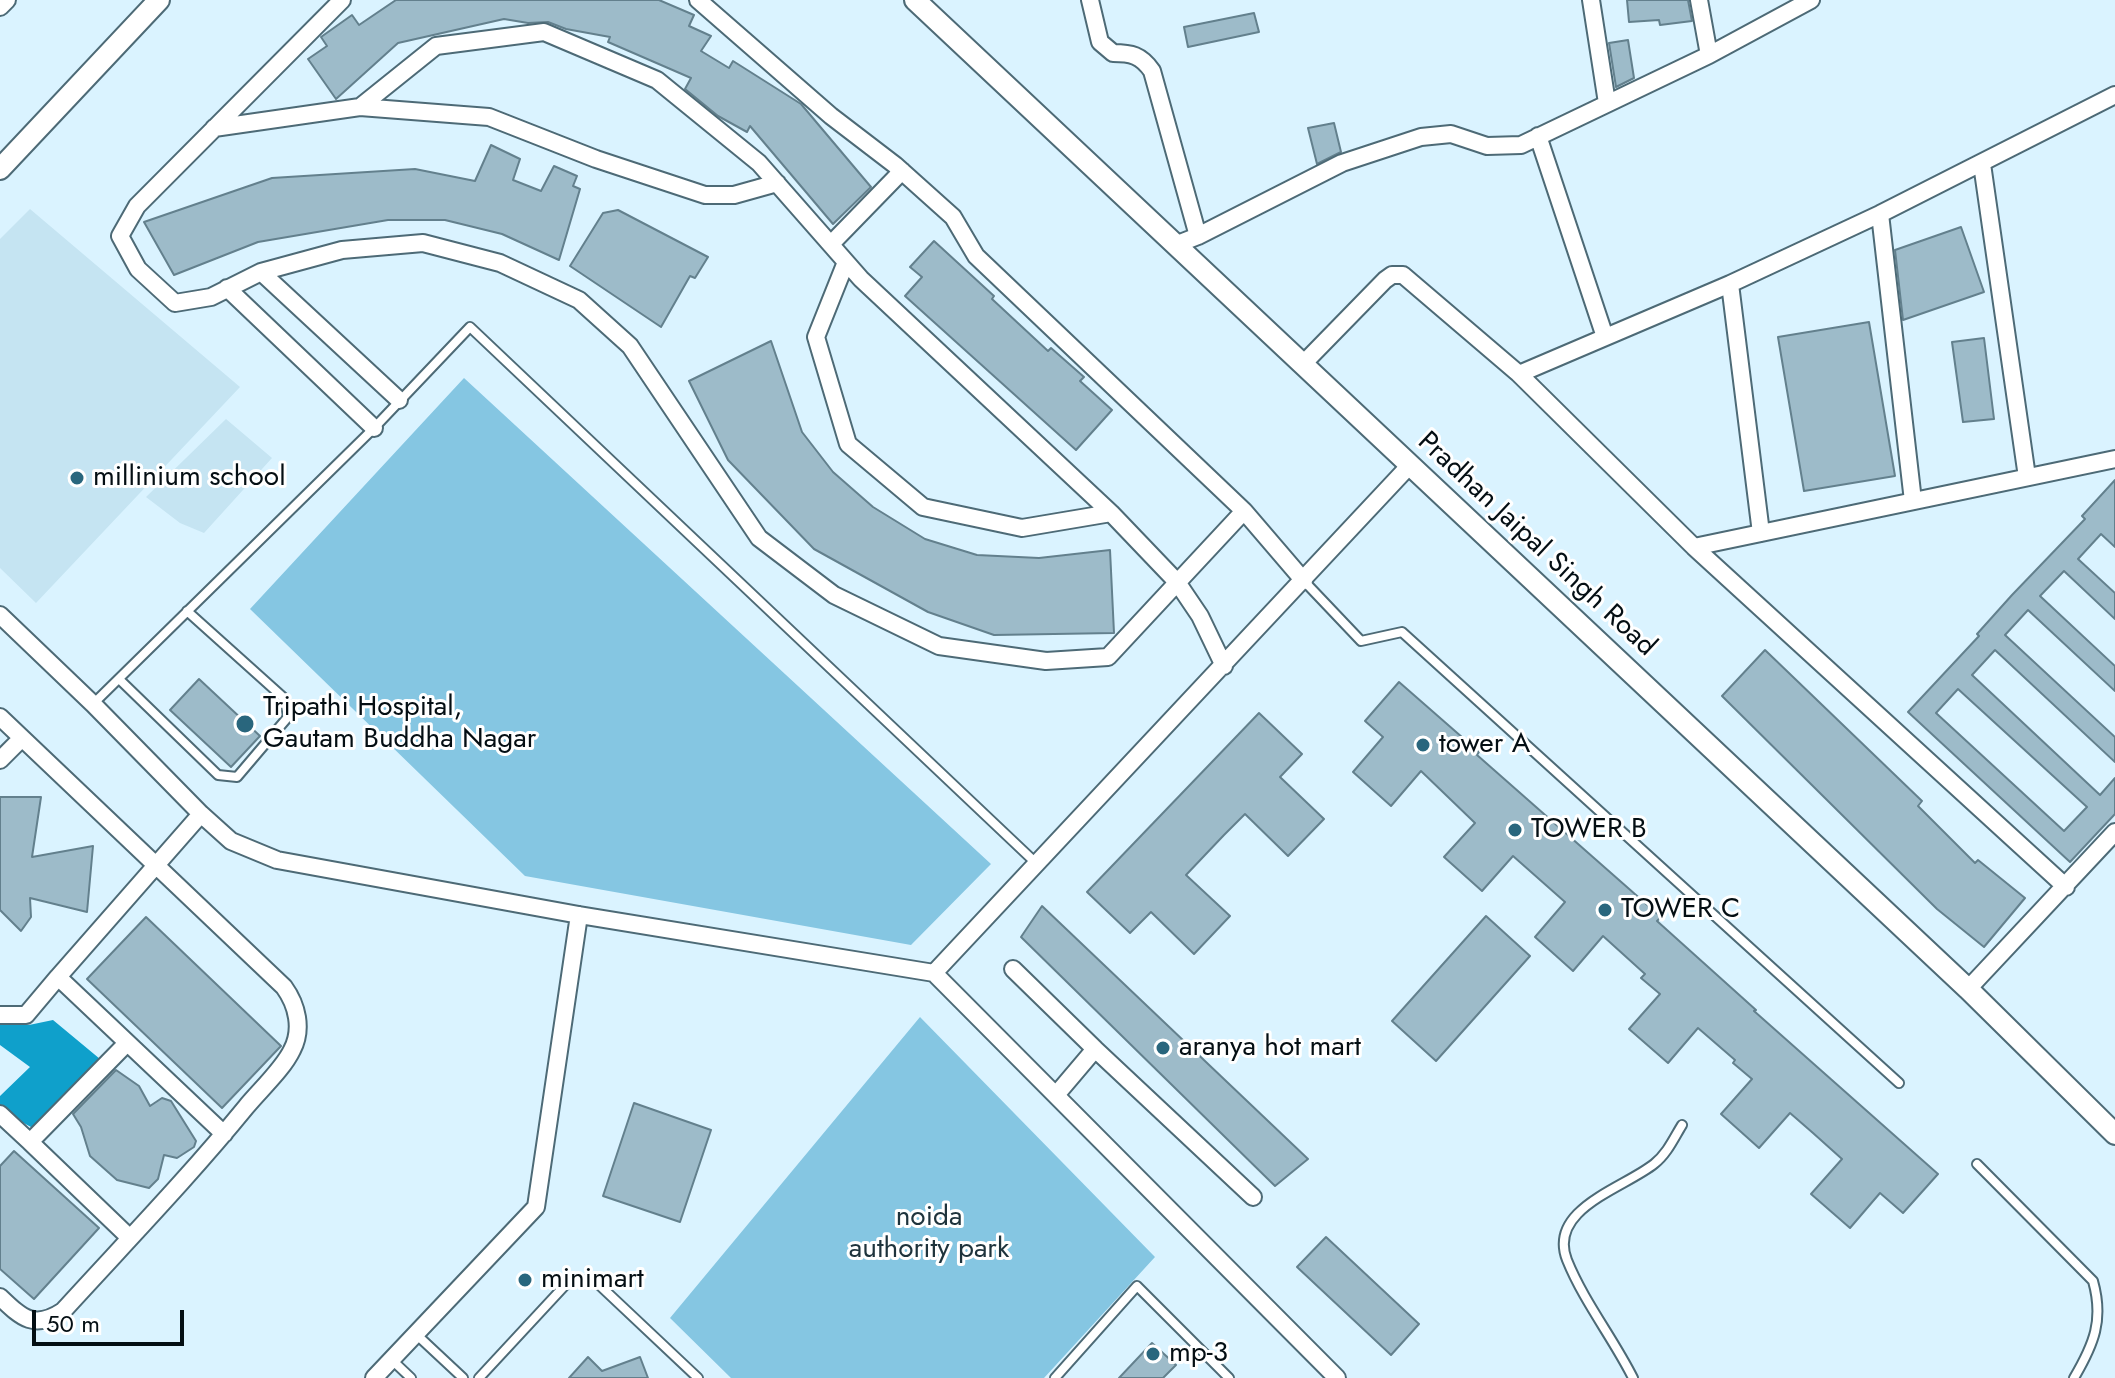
<!DOCTYPE html>
<style>
body{margin:0}
#map{position:relative;width:2115px;height:1378px;overflow:hidden;background:#daf3ff;font-family:Jost,sans-serif}
canvas{display:block}
.scale{position:absolute;left:32px;top:1310px;width:152px;height:36px;box-sizing:border-box;border:4px solid #040e13;border-top:0;padding-left:10px;font-size:24px;line-height:28px;white-space:nowrap;color:#040e13;-webkit-text-stroke:6px #fff;paint-order:stroke}
</style>
<div id="map">
<canvas width="2115" height="1378"></canvas>
<div class="scale">50 m</div>
</div>
<script>
const g = document.querySelector('canvas').getContext('2d');
g.lineJoin = 'round';
function fillPath(path, color) { g.fillStyle = color; g.fill(path, 'evenodd'); }
function strokePath(path, color, width, dash) { g.strokeStyle = color; g.lineWidth = width; g.lineCap = dash ? 'butt' : 'round'; g.setLineDash(dash || []); g.stroke(path); }
function label(font, color, halo, rows, align = 'center') {
  g.font = font + ' Jost,sans-serif'; g.lineWidth = 6; g.setLineDash([]); g.textBaseline = 'middle'; g.strokeStyle = halo; g.fillStyle = color; for (const [text, x, y, turn = 0] of rows) {
    g.save(); g.translate(x, y); g.rotate((+turn || 0) * Math.PI / 180); g.textAlign = isNaN(turn) ? turn : align; if (halo) g.strokeText(text, 0, 0); g.fillText(text, 0, 0); g.restore();
  }
}
fillPath(new Path2D(`
 M 30,209 L 240,387 L 36,603 L 0,568 L 0,239 Z
 M 226,419 L 272,458 L 204,533 L 180,523 L 146,497 Z`), '#c5e4f2');
fillPath(new Path2D(`
 M 464,378 L 991,864 L 911,945 L 525,876 L 250,609 Z
 M 920,1017 L 1155,1257 L 1044,1378 L 731,1378 L 670,1318 Z`), '#85c6e2');
fillPath(new Path2D(`
 M 0,1019 L 29,1025 L 53,1020 L 100,1059 L 40,1132 L 0,1110 L 0,1096 L 30,1067 L 0,1045 Z`), '#0fa0cb');
const building = new Path2D(`
 M 396,0 L 659,0 L 694,15 L 689,26 L 711,36 L 701,51 L 729,68 L 733,61 L 801,104 L 871,187 L 833,224 L 750,126 L 747,132 L 718,116 L 685,89 L 691,78 L 608,42 L 610,37 L 566,29 L 548,22 L 528,23 L 504,19 L 398,43 L 336,99 L 308,59 L 327,46 L 321,37 L 352,15 L 359,25 Z
 M 1627,0 L 1688,0 L 1692,21 L 1660,25 L 1659,20 L 1629,22 Z
 M 1254,13 L 1259,32 L 1188,47 L 1184,27 Z
 M 1628,40 L 1634,78 L 1616,87 L 1609,43 Z
 M 1334,123 L 1341,152 L 1317,164 L 1308,128 Z
 M 491,145 L 520,159 L 513,180 L 541,191 L 554,166 L 577,176 L 573,186 L 580,189 L 559,260 L 502,234 L 445,220 L 388,220 L 258,242 L 174,275 L 144,222 L 272,178 L 415,169 L 475,181 Z
 M 618,210 L 708,257 L 695,278 L 690,276 L 661,327 L 570,266 L 603,213 Z
 M 1961,227 L 1984,292 L 1903,320 L 1895,250 Z
 M 934,241 L 994,296 L 992,299 L 1048,351 L 1051,348 L 1084,377 L 1080,381 L 1112,410 L 1076,450 L 905,296 L 922,277 L 910,267 Z
 M 1869,322 L 1895,476 L 1804,491 L 1778,337 Z
 M 1984,338 L 1994,419 L 1963,422 L 1952,342 Z
 M 771,341 L 802,432 L 833,472 L 873,507 L 925,539 L 977,555 L 1039,558 L 1110,550 L 1114,633 L 994,635 L 928,612 L 814,549 L 728,460 L 689,381 Z
 M 2115,480 L 2115,547 L 2101,534 L 2078,559 L 2115,593 L 2115,619 L 2064,571 L 2040,596 L 2115,666 L 2115,691 L 2028,610 L 2005,635 L 2115,737 L 2115,762 L 1995,650 L 1972,675 L 2100,795 L 2115,778 L 2115,814 L 2070,862 L 1908,712 L 1979,636 L 1977,634 L 2012,595 L 2085,519 L 2082,516 ZM 1958,689 L 2087,807 L 2064,831 L 1936,713 Z
 M 1765,650 L 1922,801 L 1918,806 L 1975,863 L 1978,860 L 2025,898 L 1984,947 L 1937,909 L 1722,696 Z
 M 199,679 L 260,736 L 231,767 L 170,710 Z
 M 1399,682 L 1479,752 L 1477,755 L 1661,917 L 1657,921 L 1756,1010 L 1754,1011 L 1938,1174 L 1903,1213 L 1880,1193 L 1850,1228 L 1811,1194 L 1842,1159 L 1813,1133 L 1790,1113 L 1759,1148 L 1721,1114 L 1752,1079 L 1733,1063 L 1735,1060 L 1698,1028 L 1668,1063 L 1629,1029 L 1660,994 L 1641,978 L 1645,974 L 1603,936 L 1573,971 L 1535,937 L 1565,902 L 1513,856 L 1482,891 L 1444,857 L 1475,823 L 1421,771 L 1391,806 L 1353,772 L 1383,737 L 1365,721 Z
 M 1259,713 L 1302,754 L 1280,777 L 1324,819 L 1288,856 L 1245,814 L 1224,835 L 1186,875 L 1230,916 L 1194,954 L 1151,912 L 1130,933 L 1087,892 Z
 M 0,797 L 41,797 L 32,857 L 93,846 L 87,912 L 30,898 L 31,917 L 21,931 L 0,910 Z
 M 1042,906 L 1308,1159 L 1275,1186 L 1021,937 Z
 M 1486,916 L 1530,956 L 1436,1061 L 1392,1021 Z
 M 146,917 L 281,1046 L 222,1108 L 87,979 Z
 M 116,1070 L 139,1086 L 150,1106 L 162,1098 L 171,1101 L 196,1141 L 194,1147 L 177,1158 L 164,1155 L 158,1179 L 149,1188 L 117,1180 L 90,1156 L 81,1127 L 73,1114 Z
 M 634,1103 L 711,1130 L 680,1222 L 603,1196 Z
 M 14,1151 L 99,1228 L 34,1299 L 0,1269 L 0,1166 Z
 M 1326,1237 L 1419,1324 L 1391,1355 L 1297,1267 Z
 M 1152,1343 L 1176,1365 L 1163,1378 L 1119,1378 Z
 M 588,1357 L 602,1371 L 640,1357 L 648,1378 L 569,1378 Z`);
fillPath(building, '#9dbbc9');
strokePath(building, '#63808d', 2);
const service = new Path2D(`
 M 1304,581 L 1361,641 L 1402,632 L 1899,1083
 M 119,679 L 218,775 L 237,777 L 288,717 L 285,699 L 187,611
 M 93,704 L 374,428 L 470,327 L 1037,864
 M 1977,1164 L 2093,1281 C 2104,1320 2094,1344 2074,1378
 M 417,1335 L 463,1378
 M 392,1360 L 411,1378
 M 479,1378 L 569,1281 L 594,1280 L 698,1378
 M 1055,1378 L 1137,1286 L 1229,1378
 M 1633,1378 C 1613,1338 1584,1302 1567,1260 C 1547,1209 1624,1188 1654,1164 C 1667,1154 1674,1138 1682,1125`);
const minor = new Path2D(`
 M 342,0 L 137,206 L 120,236 L 138,269 L 175,303 L 211,297 L 261,272 L 342,250 L 423,243 L 500,263 L 579,300 L 630,346 L 759,538 L 834,595 L 939,646 L 1046,661 L 1108,657 L 1244,511 L 976,256 L 953,217 L 895,165 L 831,116 L 698,0
 M 1090,0 L 1100,42 L 1113,53 C 1131,53 1141,55 1152,71 L 1198,236
 M 1591,0 L 1607,103
 M 1699,0 L 1709,55
 M 0,7 L 7,0
 M 360,107 L 489,117 L 596,159 L 705,195 L 734,195 L 777,183
 M 214,128 L 360,107 L 436,46 L 544,32 L 657,80 L 759,163 L 861,279 L 1111,513 L 1177,582 L 1200,616 L 1224,666
 M 1538,136 L 1605,337
 M 1982,164 L 2027,477
 M 1880,214 L 1913,501
 M 831,244 L 902,171
 M 1175,245 L 1198,236 L 1342,163 L 1421,137 L 1451,134 L 1487,146 L 1521,145 L 1709,55 L 1811,0
 M 846,262 L 816,337 L 848,444 L 923,507 L 1022,528 L 1111,513
 M 261,272 L 399,400
 M 1730,284 L 1761,533
 M 227,288 L 374,428
 M 1303,364 L 1385,280 L 1392,275 L 1403,275 L 1519,374 L 1694,547 L 2066,887
 M 1519,374 L 1730,284 L 1880,214 L 2115,95
 M 1244,511 L 1304,581
 M 1694,547 L 2115,459
 M 0,615 L 93,704 L 201,814 L 231,841 L 277,860 L 579,915 L 934,973 L 1337,1378
 M 0,717 L 284,987 C 297,1005 303,1029 292,1050 C 283,1069 260,1090 246,1107 C 188,1178 125,1243 63,1311 C 34,1330 22,1318 0,1297
 M 0,760 L 22,738
 M 201,814 L 58,977 L 224,1134
 M 1013,969 L 1095,1049
 M 934,973 L 1410,465
 M 1968,989 L 2115,832
 M 0,1015 L 26,1015 L 58,977
 M 127,1043 L 30,1142 L 130,1238
 M 1056,1095 L 1095,1049 L 1253,1197
 M 0,1114 L 30,1142
 M 374,1378 L 536,1207 L 579,915`);
const tertiary = new Path2D(`
 M 915,0 L 1968,989 L 2115,1134
 M 0,169 L 159,0`);
strokePath(service, '#4d6a76', 12);
strokePath(minor, '#4d6a76', 20);
strokePath(tertiary, '#4d6a76', 24);
strokePath(service, '#fff', 8);
strokePath(minor, '#fff', 16);
strokePath(tertiary, '#fff', 20);
for (const [x, y, r, color] of [
 [77,478,8,"#29667d"],
 [245,724,10,"#29667d"],
 [1423,745,8,"#29667d"],
 [1515,830,8,"#29667d"],
 [1605,910,8,"#29667d"],
 [1163,1048,8,"#29667d"],
 [525,1280,8,"#29667d"],
 [1153,1354,8,"#29667d"]
]) { const dot = new Path2D(); dot.arc(x, y, r, 0, 2 * Math.PI); g.fillStyle = color; g.fill(dot); strokePath(dot, '#fff', 3); }
label('28px', '#040e13', '#fff', [
 ["millinium school",93,478],
 ["Tripathi Hospital,",263,708],
 ["Gautam Buddha Nagar",263,740],
 ["tower A",1439,745],
 ["TOWER B",1531,830],
 ["TOWER C",1621,910],
 ["aranya hot mart",1179,1048],
 ["minimart",541,1280],
 ["mp-3",1169,1354]
], 'left');
label('28px', '#040e13', '#fff', [
 ["Pradhan Jaipal Singh Road",1536,545,43]
]);
label('28px', '#1e333c', '#fff', [
 ["noida",929,1218],
 ["authority park",929,1250]
]);
</script>
